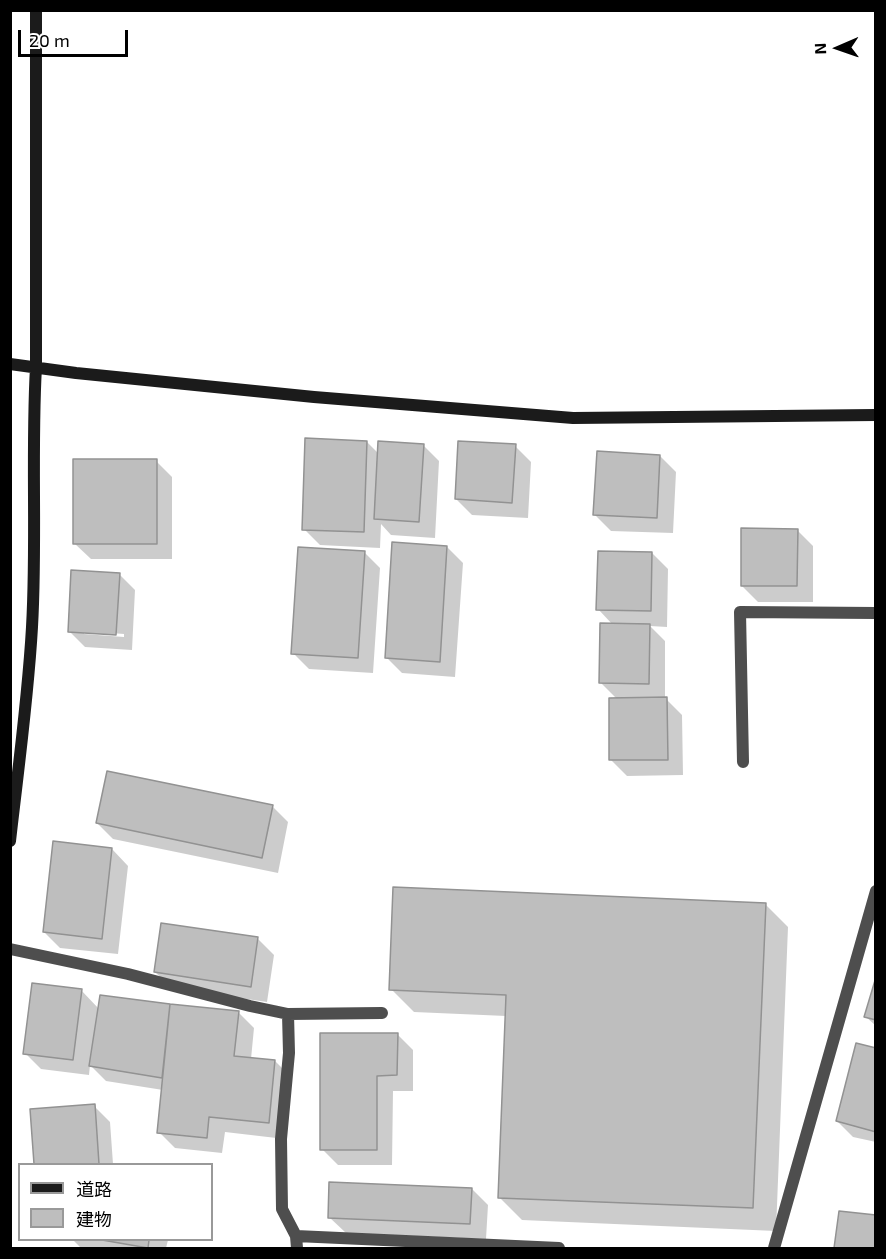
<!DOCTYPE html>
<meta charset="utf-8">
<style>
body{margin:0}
#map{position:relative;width:886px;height:1259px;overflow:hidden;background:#fff;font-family:"Exo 2","Noto Sans JP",sans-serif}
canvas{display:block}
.frame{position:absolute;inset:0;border:12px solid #000;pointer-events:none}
.legend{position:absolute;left:18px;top:1163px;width:195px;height:78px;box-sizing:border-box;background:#fff;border:2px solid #999;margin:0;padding:8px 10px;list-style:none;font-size:18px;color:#000}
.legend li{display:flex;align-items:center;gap:12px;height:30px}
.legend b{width:30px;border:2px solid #999}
.north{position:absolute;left:808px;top:18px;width:60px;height:60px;-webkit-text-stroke:4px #fff;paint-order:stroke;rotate:268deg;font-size:16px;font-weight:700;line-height:24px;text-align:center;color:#000}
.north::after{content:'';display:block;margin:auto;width:21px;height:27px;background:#000;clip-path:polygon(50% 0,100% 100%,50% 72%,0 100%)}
.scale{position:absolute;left:18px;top:30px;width:110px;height:27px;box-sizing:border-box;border:3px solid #000;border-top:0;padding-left:8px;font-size:18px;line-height:21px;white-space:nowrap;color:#000;-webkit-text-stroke:4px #fff;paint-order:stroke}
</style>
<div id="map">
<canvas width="886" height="1259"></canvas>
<div class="frame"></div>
<ul class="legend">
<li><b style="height:8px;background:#1b1b1b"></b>道路</li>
<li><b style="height:16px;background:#bebebe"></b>建物</li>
</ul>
<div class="north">N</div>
<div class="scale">20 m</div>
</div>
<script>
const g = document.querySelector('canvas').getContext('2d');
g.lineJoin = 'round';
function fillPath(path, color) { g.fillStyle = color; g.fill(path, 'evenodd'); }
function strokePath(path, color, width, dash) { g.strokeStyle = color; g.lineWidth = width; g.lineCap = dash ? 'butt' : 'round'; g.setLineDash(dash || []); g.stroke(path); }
fillPath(new Path2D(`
 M 367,442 L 379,454 L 423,445 L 439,461 L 435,538 L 391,535 L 381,524 L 380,548 L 320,545 L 304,529 Z
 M 515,446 L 531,462 L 528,518 L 472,515 L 456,499 Z
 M 660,456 L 676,472 L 673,533 L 611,531 L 595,515 Z
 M 156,461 L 172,477 L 172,559 L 91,559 L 74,543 Z
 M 797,530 L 813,546 L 813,602 L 758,602 L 742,586 Z
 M 447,547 L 463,563 L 455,677 L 402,673 L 386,657 Z
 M 364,552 L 380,568 L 373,673 L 309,669 L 293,653 Z
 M 652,553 L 668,569 L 667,627 L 650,626 L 665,641 L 665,699 L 666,699 L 682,715 L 683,775 L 627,776 L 611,760 L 618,700 L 601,683 L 613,625 L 598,609 Z
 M 119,574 L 135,590 L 132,650 L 85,647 L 69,631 ZM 84,631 L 124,634 L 124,637 L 84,634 Z
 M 272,806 L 288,822 L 278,873 L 113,839 L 97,823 Z
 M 112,849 L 128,866 L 118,954 L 60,948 L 44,932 Z
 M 765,904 L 788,927 L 776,1231 L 522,1220 L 499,1197 L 506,1016 L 414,1012 L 391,989 Z
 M 258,939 L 274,955 L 267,1002 L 172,988 L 155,972 Z
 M 876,982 L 876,1026 L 865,1016 Z
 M 81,990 L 99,1009 L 101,997 L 238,1012 L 254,1028 L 251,1059 L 275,1061 L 291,1077 L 285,1139 L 225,1132 L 222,1153 L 175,1148 L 159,1132 L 163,1090 L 106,1081 L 90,1065 L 89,1075 L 41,1069 L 25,1053 Z
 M 397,1034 L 413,1050 L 413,1091 L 393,1091 L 392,1165 L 338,1165 L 322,1149 Z
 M 876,1049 L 876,1142 L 853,1137 L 837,1121 Z
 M 94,1106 L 110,1122 L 113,1164 L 36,1164 L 32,1110 Z
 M 472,1189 L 488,1205 L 486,1239 L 346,1233 L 329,1217 Z
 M 840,1213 L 876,1217 L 876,1248 L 836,1248 Z
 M 73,1240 L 168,1240 L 166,1248 L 81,1248 Z`), '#0003');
const building = new Path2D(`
 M 305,438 L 367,441 L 364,532 L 302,530 Z
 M 378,441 L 424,444 L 419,522 L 374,519 Z
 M 458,441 L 516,444 L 512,503 L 455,499 Z
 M 597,451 L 660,455 L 657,518 L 593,515 Z
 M 73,459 L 157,459 L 157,544 L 73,544 Z
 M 741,528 L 798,529 L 797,586 L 741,586 Z
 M 392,542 L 447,546 L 440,662 L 385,658 Z
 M 298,547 L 365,551 L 358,658 L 291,654 Z
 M 598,551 L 652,552 L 651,611 L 596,610 Z
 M 71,570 L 120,573 L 116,635 L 68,632 Z
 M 600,623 L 650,624 L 649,684 L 599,683 Z
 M 667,697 L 668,760 L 609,760 L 609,698 Z
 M 107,771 L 273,805 L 262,858 L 96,823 Z
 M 53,841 L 112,848 L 102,939 L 43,932 Z
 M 393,887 L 766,903 L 753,1208 L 498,1198 L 506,995 L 389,990 Z
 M 161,923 L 258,937 L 251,987 L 154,972 Z
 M 876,977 L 876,1020 L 864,1017 Z
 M 32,983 L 82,989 L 73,1060 L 23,1054 Z
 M 100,995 L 170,1004 L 162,1078 L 89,1066 Z
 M 170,1004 L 239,1011 L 234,1056 L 275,1060 L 269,1123 L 209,1117 L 207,1138 L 157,1133 Z
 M 320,1033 L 398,1033 L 397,1075 L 377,1076 L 377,1150 L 320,1150 Z
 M 856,1043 L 876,1048 L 876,1132 L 836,1121 Z
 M 95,1104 L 99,1164 L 34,1164 L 30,1109 Z
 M 329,1182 L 472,1188 L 470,1224 L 328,1218 Z
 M 839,1211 L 876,1215 L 876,1248 L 834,1248 Z
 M 102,1240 L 149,1240 L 148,1248 Z`);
fillPath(building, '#bebebe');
strokePath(building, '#929292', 1.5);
strokePath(new Path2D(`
 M 743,762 L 740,612 L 876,613
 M 10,949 L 128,974 L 250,1006 L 288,1014 L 382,1013
 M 288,1014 L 289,1053 L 281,1139 L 282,1209 L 296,1236 L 297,1248
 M 296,1236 L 559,1248
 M 774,1248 L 876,891`), '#4e4e4e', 12);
strokePath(new Path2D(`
 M 10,364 L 76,373 L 314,397 L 573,418 L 876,415
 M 10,841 C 18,770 28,699 32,627 C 37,540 31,453 36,367 L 36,10`), '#1b1b1b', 12);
</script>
